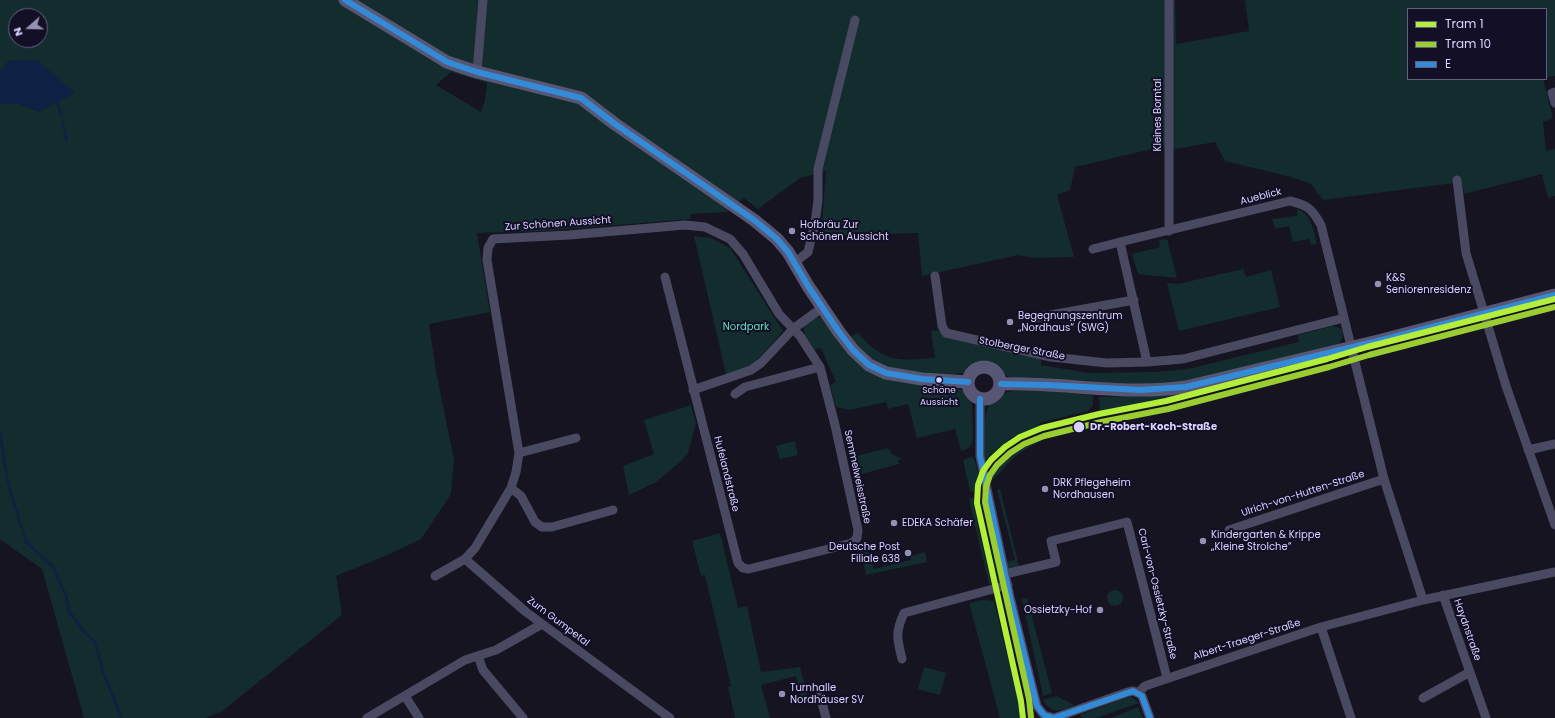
<!DOCTYPE html>
<meta charset="utf-8">
<style>
body{margin:0}
#map{position:relative;width:1555px;height:718px;overflow:hidden;background:#161421;font-family:Poppins,sans-serif}
canvas{display:block}
.legend{position:absolute;left:1407px;top:8px;width:140px;height:72px;box-sizing:border-box;background:#130f26;border:1px solid #625e7d;margin:0;padding:5px 7px;list-style:none;font-size:12px;color:#d9d4ff}
.legend li{display:flex;align-items:center;gap:8px;height:20px}
.legend b{width:20px;border:1px solid #625e7d}
.north{position:absolute;left:8px;top:8px;width:40px;height:40px;box-sizing:border-box;background:#130f26;border:1px solid #625e7d;border-radius:50%;rotate:250deg;font-size:11px;font-weight:700;line-height:16px;text-align:center;color:#d9d4ff}
.north::after{content:'';display:block;margin:auto;width:14px;height:18px;background:#9591b1;clip-path:polygon(50% 0,100% 100%,50% 72%,0 100%)}
</style>
<div id="map">
<canvas width="1555" height="718"></canvas>
<ul class="legend">
<li><b style="height:5px;background:#b3ee3a"></b>Tram 1</li>
<li><b style="height:5px;background:#9acd32"></b>Tram 10</li>
<li><b style="height:5px;background:#338bd7"></b>E</li>
</ul>
<div class="north">N</div>
</div>
<script>
const g = document.querySelector('canvas').getContext('2d');
g.lineJoin = 'round';
function fillPath(path, color) { g.fillStyle = color; g.fill(path, 'evenodd'); }
function strokePath(path, color, width, dash) { g.strokeStyle = color; g.lineWidth = width; g.lineCap = dash ? 'butt' : 'round'; g.setLineDash(dash || []); g.stroke(path); }
function label(font, color, halo, rows, align = 'center') {
  g.font = font + ' Poppins,sans-serif'; g.lineWidth = 4; g.setLineDash([]); g.textBaseline = 'middle'; g.strokeStyle = halo; g.fillStyle = color; for (const [text, x, y, turn = 0] of rows) {
    g.save(); g.translate(x, y); g.rotate((+turn || 0) * Math.PI / 180); g.textAlign = isNaN(turn) ? turn : align; if (halo) g.strokeText(text, 0, 0); g.fillText(text, 0, 0); g.restore();
  }
}
fillPath(new Path2D(`
 M 0,0 L 1175,0 L 1176,44 L 1249,31 L 1245,0 L 1555,0 L 1555,76 L 1546,78 L 1546,9 L 1408,9 L 1408,79 L 1543,79 L 1553,118 L 1543,122 L 1546,151 L 1555,149 L 1555,196 L 1548,198 L 1542,174 L 1464,194 L 1462,182 L 1323,200 L 1311,184 L 1291,177 L 1225,161 L 1215,142 L 1176,149 L 1165,146 L 1075,167 L 1070,190 L 1057,195 L 1074,257 L 1034,258 L 1018,255 L 922,276 L 918,233 L 821,236 L 826,171 L 800,178 L 758,209 L 744,198 L 726,212 L 690,214 L 691,219 L 542,231 L 477,233 L 490,312 L 429,324 L 436,371 L 454,460 L 451,494 L 421,539 L 392,553 L 336,576 L 342,615 L 221,712 L 205,718 L 84,718 L 42,569 L 0,539 L 0,104 L 20,104 L 39,112 L 0,71 ZM 16,16 L 40,16 L 40,40 L 16,40 ZM 451,72 L 487,83 L 485,100 L 481,112 L 436,85 Z
 M 1297,209 C 1311,213 1314,231 1317,244 L 1311,245 L 1309,239 L 1293,242 L 1289,226 L 1275,229 L 1272,219 L 1297,216 Z
 M 694,236 L 711,238 L 730,248 L 783,331 L 753,365 L 726,374 Z
 M 1167,239 L 1177,278 L 1138,274 L 1132,254 L 1160,247 L 1159,240 Z
 M 1243,269 L 1246,277 L 1271,270 L 1280,307 L 1179,331 L 1167,283 L 1178,284 Z
 M 819,317 C 833,323 833,339 845,346 C 867,360 892,370 915,382 C 933,391 965,378 972,402 L 973,440 C 971,447 968,450 961,451 L 955,429 L 917,438 L 908,404 L 888,409 L 886,402 L 850,410 L 836,407 L 830,385 L 836,382 L 821,348 L 813,350 C 805,337 795,320 819,317 Z
 M 1333,326 L 1342,329 C 1344,339 1341,342 1334,348 L 1166,386 L 1020,380 L 1007,376 L 990,363 L 983,363 L 973,365 L 967,372 L 951,375 L 930,374 L 887,367 L 873,360 L 862,352 L 850,337 L 858,333 C 884,363 899,361 935,358 L 931,331 L 943,330 L 1041,358 L 1041,365 L 1089,373 L 1155,372 L 1188,369 L 1299,342 L 1298,335 Z
 M 1304,372 L 1303,375 L 1301,376 L 1230,394 L 1226,392 Z
 M 1215,387 L 1168,399 L 1100,412 L 1099,397 L 1150,396 Z
 M 1027,390 L 1057,391 L 1093,396 L 1093,405 L 1088,411 L 1039,423 L 1040,427 L 1011,438 L 985,460 C 985,446 982,415 990,404 C 994,398 1002,394 1008,392 C 1014,390 1021,391 1027,390 Z
 M 1217,394 L 1215,397 L 1113,422 L 1104,419 L 1141,413 Z
 M 691,405 L 696,423 L 688,453 L 682,460 L 656,482 L 629,495 L 623,466 L 654,454 L 644,420 Z
 M 1039,436 L 1041,441 C 1032,445 1024,450 1016,456 C 1006,464 999,476 989,482 L 988,476 C 1000,455 1016,444 1039,436 Z
 M 795,441 L 798,455 L 780,459 L 776,446 Z
 M 888,448 L 892,454 L 902,459 L 898,460 L 899,464 L 854,476 L 849,458 Z
 M 971,457 L 974,458 L 979,476 L 974,492 L 970,491 L 963,460 Z
 M 1000,489 L 1019,566 L 1008,569 L 1006,562 L 1015,560 L 997,490 Z
 M 983,496 L 1002,581 L 999,584 L 983,510 L 982,500 Z
 M 970,498 L 974,498 L 978,527 L 992,586 L 989,584 L 969,501 Z
 M 720,533 L 738,608 L 747,606 L 761,672 L 800,667 L 807,694 L 805,694 L 808,702 L 803,703 L 796,676 L 761,685 L 770,718 L 735,718 L 728,687 L 731,686 L 705,575 L 701,576 L 692,541 Z
 M 867,545 L 874,569 L 911,560 L 910,556 L 925,552 L 927,562 L 866,575 L 860,547 Z
 M1107 598a8 8 0 1 1 16 0a8 8 0 1 1-16 0Z
 M 1027,598 L 1052,693 L 1043,696 L 1022,599 Z
 M 983,600 L 994,601 L 1020,708 L 1020,718 L 1000,718 L 969,603 Z
 M 1003,600 L 1006,600 L 1028,701 L 1027,702 Z
 M 924,667 L 946,673 L 940,695 L 918,689 Z
 M 1057,696 L 1074,705 C 1062,710 1051,716 1043,700 Z
 M 1130,696 L 1139,703 L 1096,718 L 1082,718 L 1080,715 Z
 M 1138,707 L 1143,718 L 1111,718 Z`), '#132c2d');
fillPath(new Path2D(`
 M 37,60 L 75,93 L 39,112 L 20,104 L 0,104 L 0,71 L 8,61 Z`), '#0d2144');
strokePath(new Path2D(`
 M 57,100 L 61,115
 M 62,121 L 66,135 L 66,141
 M 0,433 L 8,483 L 26,542 L 53,567 L 66,596 L 69,611 L 85,633 L 95,642 L 104,675 L 122,718`), '#0d2144', 2.5);
strokePath(new Path2D(`
 M 1169,0 L 1169,231
 M 477,72 L 483,0
 M 1555,92 L 1552,93 L 1555,103
 M 1457,180 L 1466,253 L 1506,386 L 1555,525
 M 1093,249 L 1120,242
 M 794,263 L 808,252 L 815,223 L 818,200 L 818,169 L 855,20
 M 935,276 L 942,326 L 946,333 L 1051,357 L 1107,363 L 1147,362 L 1183,359 L 1344,318
 M 1034,318 L 1134,300
 M 1147,362 L 1120,242 L 1290,201 C 1308,205 1312,209 1321,225 L 1384,479 L 1423,600
 M 693,390 L 751,370 L 761,363 L 793,329 L 823,307
 M 735,394 L 745,387 L 820,367
 M 980,399 L 980,456 L 1010,597 L 1037,706 L 1044,715 L 1054,718 L 1128,692 L 1133,691 L 1138,693
 M 1528,450 L 1555,444
 M 519,453 L 576,438
 M 511,488 L 521,496 L 535,522 L 542,527 L 552,527 L 613,510
 M 1229,530 L 1384,479
 M 465,559 L 526,612 L 670,718
 M 1005,574 L 1056,562 L 1051,541 L 1127,522 L 1167,678
 M 435,576 L 465,559 L 475,548 L 511,488 L 516,472 L 519,453 L 487,260 L 488,248 L 493,239 L 569,235 L 685,225 L 705,227 L 730,239 L 743,254 L 779,314 L 800,336 L 820,367 L 835,425 L 858,530 L 857,538 L 852,543 L 749,569 L 743,568 L 738,563 L 665,277
 M 1443,595 L 1486,718
 M 1321,627 L 1351,718
 M 478,656 L 483,670 L 523,718
 M 902,659 C 897,638 895,633 904,613 L 1008,585
 M 1138,693 L 1145,686 L 1321,627 L 1423,600 L 1555,572
 M 1138,693 L 1142,696 L 1150,718
 M 820,695 L 826,718
 M 405,696 L 419,718
 M 1423,698 L 1470,672
 M 367,718 L 465,660 L 496,650 L 542,624`), '#4a4962', 9);
strokePath(new Path2D(`
 M 345,0 L 447,62 L 477,72 L 581,98 L 615,124 L 754,220 L 777,239 L 788,252 L 808,286 L 839,332 L 853,350 L 869,365 L 886,373 L 922,379 L 968,382
 M968 383a16 16 0 1 1 32 0a16 16 0 1 1-32 0Z
 M 1001,384 C 1063,382 1124,396 1186,387 L 1378,341 L 1555,295`), '#575674', 13);
strokePath(new Path2D(`
 M 345,0 L 447,62 L 477,72 L 581,98 L 615,124 L 754,220 L 777,239 L 788,252 L 808,286 L 839,332 L 853,350 L 869,365 L 886,373 L 922,379 L 968,382
 M 1001,384 L 1047,385 L 1140,390 L 1186,387 L 1378,341 L 1555,295
 M 980,399 L 980,456 L 1010,597 L 1037,706 L 1044,715 L 1054,718 L 1133,691 L 1142,696 L 1150,718`), '#338bd7', 6);
strokePath(new Path2D(`
 M 1023,718 L 1021,701 L 977,503 L 978,485 L 983,471 L 991,460 L 1005,447 L 1020,437 L 1042,428 L 1099,414 L 1166,401 L 1327,359 L 1367,347 L 1555,299`), '#b3ee3a', 6);
strokePath(new Path2D(`
 M 1031,717 L 1029,699 L 985,502 L 986,487 L 990,475 L 997,465 L 1010,453 L 1024,444 L 1044,436 L 1101,422 L 1168,409 L 1329,367 L 1369,355 L 1555,307`), '#9acd32', 6);
for (const [x, y, r, color] of [
 [792,231,4,"#9591b1"],
 [1378,284,4,"#9591b1"],
 [1010,322,4,"#9591b1"],
 [939,380,3.5,"#d9d4ff"],
 [1079,427,6,"#d9d4ff"],
 [1045,489,4,"#9591b1"],
 [894,523,4,"#9591b1"],
 [1203,541,4,"#9591b1"],
 [908,553,4,"#9591b1"],
 [1100,610,4,"#9591b1"],
 [782,694,4,"#9591b1"]
]) { const dot = new Path2D(); dot.arc(x, y, r, 0, 2 * Math.PI); g.fillStyle = color; g.fill(dot); strokePath(dot, '#130f26', 1.5); }
label('9px', '#d9d4ff', '#130f26', [
 ["Schöne",939,391],
 ["Aussicht",939,403]
]);
label('10px', '#d9d4ff', '#130f26', [
 ["Kleines Borntal",1158,115,-90],
 ["Aueblick",1261,197,-14],
 ["Zur Schönen Aussicht",558,224,-4],
 ["Stolberger Straße",1022,349,11],
 ["Hufelandstraße",726,474,76],
 ["Semmelweisstraße",857,477,78],
 ["Ulrich-von-Hutten-Straße",1303,494,-18],
 ["Carl-von-Ossietzky-Straße",1157,594,76],
 ["Zum Gumpetal",558,622,37],
 ["Haydnstraße",1467,630,71],
 ["Albert-Traeger-Straße",1247,640,-18]
]);
label('10px', '#d9d4ff', '#130f26', [
 ["Hofbräu Zur",800,225],
 ["Schönen Aussicht",800,237],
 ["K&S",1386,278],
 ["Seniorenresidenz",1386,290],
 ["Begegnungszentrum",1018,316],
 ["„Nordhaus“ (SWG)",1018,328],
 ["DRK Pflegeheim",1053,483],
 ["Nordhausen",1053,495],
 ["EDEKA Schäfer",902,523],
 ["Kindergarten & Krippe",1211,535],
 ["„Kleine Strolche“",1211,547],
 ["Deutsche Post",900,547,"right"],
 ["Filiale 638",900,559,"right"],
 ["Ossietzky-Hof",1092,610,"right"],
 ["Turnhalle",790,688],
 ["Nordhäuser SV",790,700]
], 'left');
label('10px', '#5fe0c0', '#130f26', [
 ["Nordpark",746,327]
]);
label('bold 10px', '#d9d4ff', '#130f26', [
 ["Dr.-Robert-Koch-Straße",1090,427]
], 'left');
</script>
